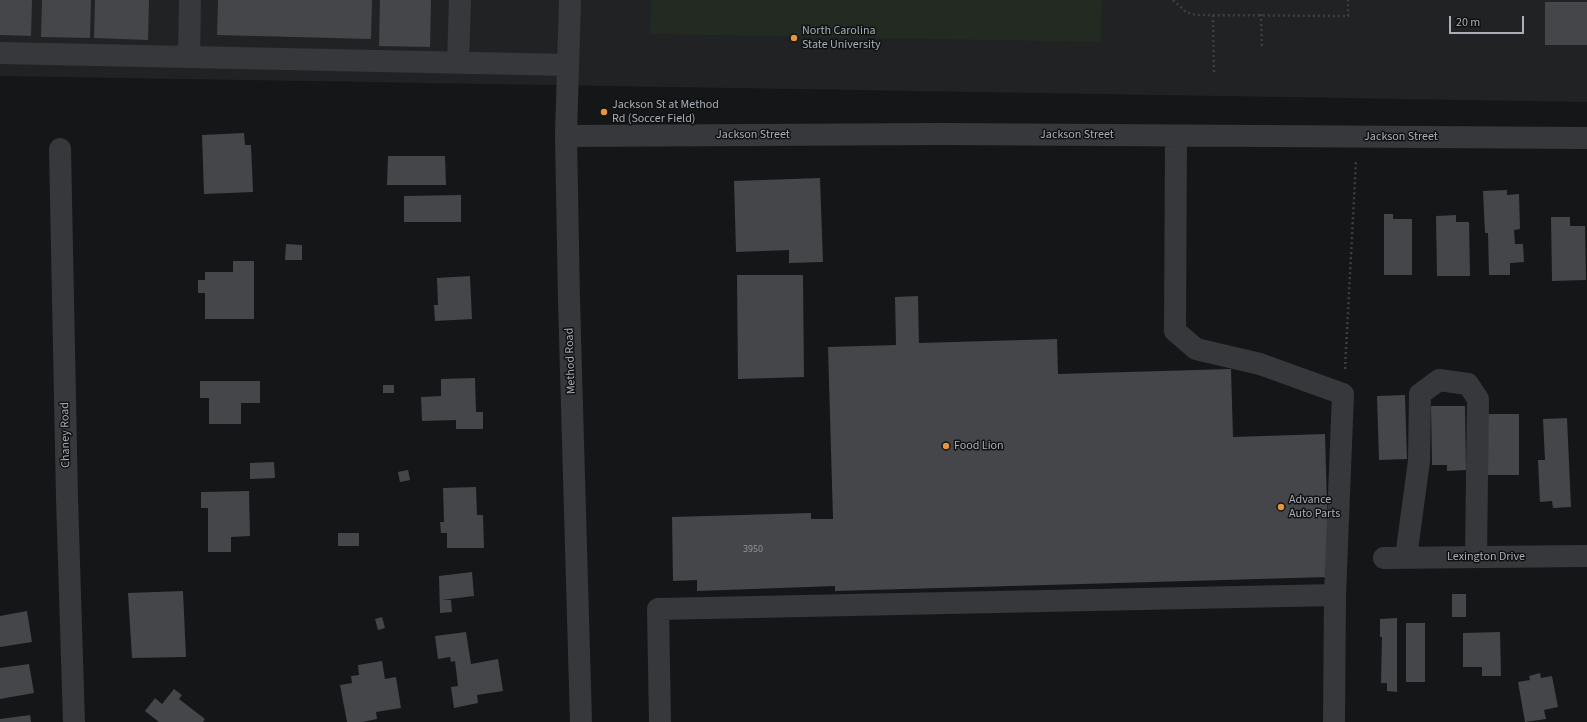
<!DOCTYPE html>
<style>
body{margin:0}
#map{position:relative;width:1587px;height:722px;overflow:hidden;background:#151617;font-family:"Source Sans 3",sans-serif}
canvas{display:block}
.scale{position:absolute;left:1449px;top:16px;width:75px;height:18px;box-sizing:border-box;border:2px solid #a8afb6;border-top:0;padding-left:5px;font-size:12px;line-height:14px;white-space:nowrap;color:#a8afb6;-webkit-text-stroke:3px #101112;paint-order:stroke}
</style>
<div id="map">
<canvas width="1587" height="722"></canvas>
<div class="scale">20 m</div>
</div>
<script>
const g = document.querySelector('canvas').getContext('2d');
g.lineJoin = 'round';
function fillPath(path, color) { g.fillStyle = color; g.fill(path, 'evenodd'); }
function strokePath(path, color, width, dash) { g.strokeStyle = color; g.lineWidth = width; g.lineCap = dash ? 'butt' : 'round'; g.setLineDash(dash || []); g.stroke(path); }
function label(font, color, halo, rows, align = 'center') {
  g.font = font + ' "Source Sans 3",sans-serif'; g.lineWidth = 3; g.setLineDash([]); g.textBaseline = 'middle'; g.strokeStyle = halo; g.fillStyle = color; for (const [text, x, y, turn = 0] of rows) {
    g.save(); g.translate(x, y); g.rotate((+turn || 0) * Math.PI / 180); g.textAlign = isNaN(turn) ? turn : align; if (halo) g.strokeText(text, 0, 0); g.fillText(text, 0, 0); g.restore();
  }
}
fillPath(new Path2D(`
 M 0,0 L 1587,0 L 1587,102 L 0,76 Z`), '#212224');
fillPath(new Path2D(`
 M 651,0 L 1102,0 L 1101,42 L 650,34 Z`), '#222a22');
fillPath(new Path2D(`
 M 0,0 L 32,0 L 31,36 L 0,35 Z
 M 42,0 L 91,0 L 90,38 L 41,37 Z
 M 95,0 L 149,0 L 148,40 L 94,38 Z
 M 218,0 L 372,0 L 371,39 L 217,35 Z
 M 380,0 L 431,0 L 430,47 L 379,46 Z
 M 1545,2 L 1587,2 L 1587,45 L 1545,45 Z
 M 244,133 L 245,145 L 251,145 L 253,192 L 204,194 L 202,135 Z
 M 388,156 L 445,156 L 446,185 L 387,185 Z
 M 820,178 L 823,262 L 789,263 L 789,250 L 736,252 L 734,181 Z
 M 1507,190 L 1507,195 L 1519,194 L 1520,229 L 1514,230 L 1515,244 L 1523,244 L 1524,262 L 1510,263 L 1510,275 L 1489,275 L 1488,233 L 1485,233 L 1483,191 Z
 M 461,195 L 461,222 L 404,222 L 404,196 Z
 M 1384,214 L 1393,214 L 1393,219 L 1412,219 L 1412,275 L 1384,275 Z
 M 1456,215 L 1456,222 L 1469,222 L 1470,276 L 1437,276 L 1436,216 Z
 M 1551,217 L 1570,217 L 1570,226 L 1585,226 L 1586,280 L 1552,281 Z
 M 286,244 L 302,245 L 302,260 L 285,260 Z
 M 233,261 L 254,261 L 254,319 L 205,319 L 205,293 L 198,293 L 198,280 L 205,280 L 205,272 L 233,272 Z
 M 737,275 L 803,275 L 804,377 L 738,379 Z
 M 470,276 L 472,319 L 435,321 L 434,305 L 438,305 L 437,278 Z
 M 918,296 L 919,343 L 1057,339 L 1058,374 L 1231,369 L 1233,437 L 1325,434 L 1329,577 L 835,591 L 835,586 L 697,591 L 697,580 L 673,581 L 672,517 L 811,513 L 811,519 L 833,519 L 828,347 L 896,345 L 895,297 Z
 M 475,378 L 476,412 L 483,412 L 483,429 L 456,429 L 456,420 L 422,421 L 421,397 L 441,396 L 441,379 Z
 M 200,381 L 260,381 L 260,403 L 241,403 L 241,424 L 209,424 L 209,398 L 200,398 Z
 M 383,385 L 394,385 L 394,393 L 383,393 Z
 M 1405,395 L 1407,459 L 1379,460 L 1377,396 Z
 M 1431,406 L 1465,406 L 1466,470 L 1447,471 L 1447,465 L 1432,465 Z
 M 1486,414 L 1519,414 L 1519,475 L 1487,475 Z
 M 1567,418 L 1571,507 L 1553,508 L 1552,501 L 1540,502 L 1538,460 L 1545,460 L 1543,419 Z
 M 274,462 L 275,478 L 250,479 L 250,463 Z
 M 408,470 L 410,480 L 400,482 L 398,472 Z
 M 476,487 L 477,515 L 483,515 L 484,548 L 447,548 L 447,533 L 441,533 L 440,522 L 444,522 L 443,488 Z
 M 249,491 L 250,536 L 231,537 L 231,552 L 208,552 L 208,508 L 201,508 L 201,492 Z
 M 338,533 L 359,533 L 359,546 L 338,546 Z
 M 472,572 L 474,596 L 442,600 L 451,600 L 452,612 L 440,613 L 439,576 Z
 M 183,591 L 186,657 L 132,658 L 128,593 Z
 M 1452,594 L 1466,594 L 1466,617 L 1452,617 Z
 M 27,611 L 32,642 L 0,647 L 0,616 Z
 M 382,617 L 385,628 L 378,630 L 375,619 Z
 M 1397,618 L 1397,692 L 1387,691 L 1387,683 L 1381,683 L 1382,637 L 1380,637 L 1380,619 Z
 M 1406,623 L 1425,623 L 1425,682 L 1406,682 Z
 M 466,632 L 471,664 L 498,659 L 503,691 L 477,695 L 478,703 L 454,708 L 451,687 L 458,686 L 455,661 L 451,662 L 450,657 L 438,659 L 435,636 Z
 M 1500,632 L 1501,676 L 1482,676 L 1482,667 L 1463,667 L 1463,633 Z
 M 382,661 L 385,679 L 396,677 L 401,708 L 376,712 L 377,719 L 362,722 L 347,722 L 340,685 L 352,683 L 351,676 L 359,675 L 358,665 Z
 M 29,664 L 34,693 L 0,699 L 0,668 Z
 M 1540,673 L 1541,678 L 1552,676 L 1558,707 L 1544,710 L 1546,719 L 1525,722 L 1518,682 L 1530,680 L 1529,676 Z
 M 174,689 L 182,695 L 179,699 L 205,719 L 203,722 L 159,722 L 145,711 L 155,698 L 162,704 Z
 M 30,715 L 31,722 L 0,722 L 0,719 Z`), '#44464a');
strokePath(new Path2D(`
 M 1173,0 L 1186,12 L 1196,15 L 1348,16 L 1348,0
 M 1261,14 L 1262,49
 M 1213,15 L 1214,74
 M 1345,369 L 1356,160`), '#3d3f43', 2.5, [2, 3]);
strokePath(new Path2D(`
 M 570,0 L 566,136 L 569,301 L 581,722
 M 0,53 L 568,65
 M 189,57 L 190,0
 M 458,63 L 460,0
 M 566,136 L 943,134 L 1587,138
 M 1176,136 L 1175,331 L 1196,349 L 1260,364 L 1343,394 L 1335,595 L 1334,722
 M 60,149 L 67,498 L 74,722
 M 1406,557 L 1419,461 L 1420,394 L 1439,380 L 1468,384 L 1478,399 L 1476,557
 M 1384,558 L 1587,556
 M 660,722 L 658,609 L 1335,595`), '#37383c', 22);
for (const [x, y, r, color] of [
 [794,38,4,"#e6953f"],
 [604,112,4,"#e6953f"],
 [946,446,4,"#e6953f"],
 [1281,507,4,"#e6953f"]
]) { const dot = new Path2D(); dot.arc(x, y, r, 0, 2 * Math.PI); g.fillStyle = color; g.fill(dot); strokePath(dot, '#101112', 1.5); }
label('10px', '#8f959b', null, [
 ["3950",753,550]
]);
label('12px', '#a8afb6', '#101112', [
 ["North Carolina",802,31],
 ["State University",802,45],
 ["Jackson St at Method",612,105],
 ["Rd (Soccer Field)",612,119],
 ["Food Lion",954,446],
 ["Advance",1289,500],
 ["Auto Parts",1289,514]
], 'left');
label('12px', '#a8afb6', '#101112', [
 ["Jackson Street",753,135],
 ["Jackson Street",1077,135],
 ["Jackson Street",1401,137],
 ["Method Road",571,361,-92],
 ["Chaney Road",66,435,-91],
 ["Lexington Drive",1486,557]
]);
</script>
